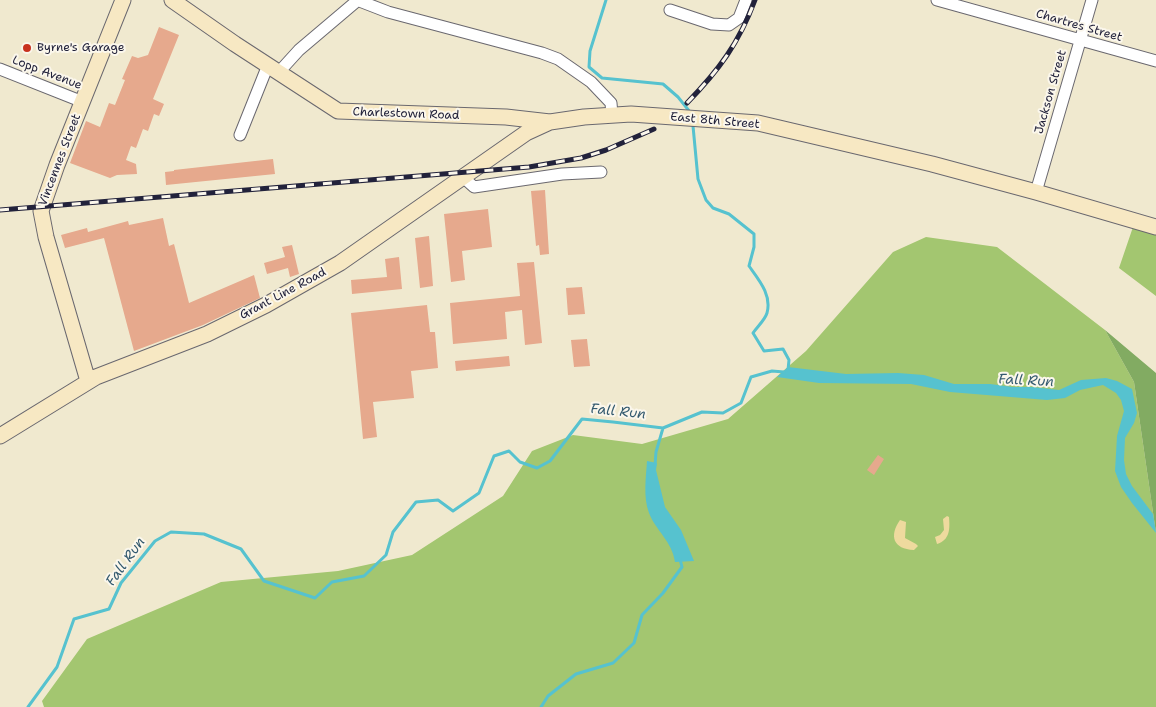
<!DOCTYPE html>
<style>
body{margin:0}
canvas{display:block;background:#f0e9cf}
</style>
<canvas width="1156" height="707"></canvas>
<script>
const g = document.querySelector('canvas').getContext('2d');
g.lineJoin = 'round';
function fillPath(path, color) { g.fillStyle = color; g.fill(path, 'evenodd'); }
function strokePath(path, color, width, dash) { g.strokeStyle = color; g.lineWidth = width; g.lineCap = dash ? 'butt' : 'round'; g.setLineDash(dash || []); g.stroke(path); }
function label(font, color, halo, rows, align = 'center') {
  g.font = font + ' "Shantell Sans",sans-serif'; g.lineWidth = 4; g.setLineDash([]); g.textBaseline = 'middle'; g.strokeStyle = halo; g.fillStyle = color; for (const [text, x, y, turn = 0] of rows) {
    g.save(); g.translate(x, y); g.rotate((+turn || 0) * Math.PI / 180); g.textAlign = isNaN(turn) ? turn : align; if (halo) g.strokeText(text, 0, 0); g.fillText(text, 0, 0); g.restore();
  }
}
fillPath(new Path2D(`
 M 1133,227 L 1156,234 L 1156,296 L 1119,268 Z
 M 926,237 L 997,247 L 1105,330 L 1134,382 L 1156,533 L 1156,707 L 44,707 L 42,701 L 87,639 L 221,582 L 338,571 L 412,555 L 503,496 L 532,451 L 573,435 L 642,444 L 728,419 L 806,351 L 893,252 Z`), '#a3c670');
fillPath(new Path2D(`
 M 1105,330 L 1156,373 L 1156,533 L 1134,382 Z`), '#82ab62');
fillPath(new Path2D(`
 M 947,516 L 949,517 C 950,529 950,540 937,544 L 935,537 L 940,535 L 944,530 L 943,519 Z
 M 900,520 L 906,522 L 905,538 L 916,544 L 918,546 L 914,550 C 893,549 889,536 900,520 Z`), '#eeda9e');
fillPath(new Path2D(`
 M 788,367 L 846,374 L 898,373 L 924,375 L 954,384 L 990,384 L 1013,387 L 1032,387 L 1059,390 L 1081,380 L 1106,378 L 1117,381 L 1132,389 L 1137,413 L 1134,423 L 1125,438 L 1124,460 L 1126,474 L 1132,486 L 1153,514 L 1156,533 L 1132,503 L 1121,487 L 1115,471 L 1117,436 L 1124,411 L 1121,400 L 1116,393 L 1103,385 L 1080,390 L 1065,398 L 1047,400 L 950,392 L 911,384 L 819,383 L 777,377 Z
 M 647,461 L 657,463 L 656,470 L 665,507 L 681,530 L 694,561 L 675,562 C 672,541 656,531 649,513 C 643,497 646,477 647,461 Z`), '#56c2cf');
strokePath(new Path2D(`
 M 606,0 L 590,51 L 589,67 L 602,78 L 663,84 L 678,97 L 690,112
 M 693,126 L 698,179 L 706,200 L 713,208 L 729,214 L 754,234 L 754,247 L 749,266 C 759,280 772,295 767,313 C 765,320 757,327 753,333 L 764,351 L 783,349 L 789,360 L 788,370
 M 655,465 L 656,452 L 663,428
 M 28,707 L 57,667 L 74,619 L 109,609 L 121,583 L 155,541 L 171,532 L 204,534 L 241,549 L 264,581 L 315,598 L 332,582 L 364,576 L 386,555 L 393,532 L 416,502 L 438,500 L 453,511 L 479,493 L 494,456 L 509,451 L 520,462 L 537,468 L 550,461 L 582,419 L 613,422 L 663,428 L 702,412 L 723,413 L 741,403 L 751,377 L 772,371 L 784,372
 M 541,707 L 548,696 L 576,674 L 613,663 L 634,643 L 642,615 L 663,593 L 682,567 L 680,559`), '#56c2cf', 3);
fillPath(new Path2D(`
 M 159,27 L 179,35 L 153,99 L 164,104 L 159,116 L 154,114 L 148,131 L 143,129 L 136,148 L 131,146 L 126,160 L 136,164 L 137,174 L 117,175 L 110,178 L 70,163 L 86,121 L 100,127 L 109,103 L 115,105 L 125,80 L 122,79 L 132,56 L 138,58 L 148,55 Z
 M 273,159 L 275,174 L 166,185 L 165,172 L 174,171 L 174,170 Z
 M 545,190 L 549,254 L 540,255 L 539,245 L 536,246 L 531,191 Z
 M 488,209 L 492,247 L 462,251 L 465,280 L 451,282 L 444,214 Z
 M 163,218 L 169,246 L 174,244 L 189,303 L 254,275 L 260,298 L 203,325 L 134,351 L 104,238 L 65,248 L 61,235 L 87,228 L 88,232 L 128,221 L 129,225 Z
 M 429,236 L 433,286 L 420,288 L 415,238 Z
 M 292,245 L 299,274 L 290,277 L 288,268 L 267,274 L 264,263 L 285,257 L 282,247 Z
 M 399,257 L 402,289 L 352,294 L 351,280 L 387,277 L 385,259 Z
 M 534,262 L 542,343 L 525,345 L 522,310 L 505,312 L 507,339 L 453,344 L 450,303 L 520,296 L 517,263 Z
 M 582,287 L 585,314 L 568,315 L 566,288 Z
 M 427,305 L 430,332 L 435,332 L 438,368 L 411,371 L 414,398 L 373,402 L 377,437 L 363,439 L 351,313 Z
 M 587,339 L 590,366 L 574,367 L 571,340 Z
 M 509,356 L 510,366 L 456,371 L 455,361 Z
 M 878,455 L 884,459 L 874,475 L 867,470 Z`), '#e6a98d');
const street = new Path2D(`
 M 357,0 L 388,12 L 542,53 L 558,59 L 591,82 L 611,103 L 612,115
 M 937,0 L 1156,61
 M 670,10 L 712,24 L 729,25 L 739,18 L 746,0
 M 0,69 L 83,102
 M 279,72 L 299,50 L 358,0
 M 240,135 L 268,65
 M 464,178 L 474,187 L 562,174 L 601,172
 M 1036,192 L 1092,0`);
const secondary = new Path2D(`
 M 172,0 L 235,44 L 338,111 L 506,117 L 550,122 L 584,117 L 631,114 L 758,123 L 932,164 L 1036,192 L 1156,227
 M 88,381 L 46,237 L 41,211 L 57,165 L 123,0
 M 0,436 L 96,377 L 207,334 L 266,305 L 340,263 L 526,133 L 550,122`);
strokePath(street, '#6a686f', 13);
strokePath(secondary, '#6a686f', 17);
strokePath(street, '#fff', 11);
strokePath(secondary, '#f7e8c3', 15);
const rail = new Path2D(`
 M 687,103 C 719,70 739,43 755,0
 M 0,210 L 529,167 L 581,158 L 606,150 L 654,129`);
strokePath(rail, '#22223b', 5);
strokePath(rail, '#fbf7ec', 3, [9]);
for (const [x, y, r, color] of [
 [27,48,5,"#c8321e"]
]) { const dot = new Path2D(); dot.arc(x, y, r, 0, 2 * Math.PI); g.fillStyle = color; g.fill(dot); strokePath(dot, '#fbf7ec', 2); }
label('12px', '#22223b', '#fbf7ec', [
 ["Chartres Street",1079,26,16],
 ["Lopp Avenue",47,73,21],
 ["Jackson Street",1051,92,-74],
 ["Charlestown Road",406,114,2],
 ["East 8th Street",715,121,5],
 ["Vincennes Street",60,160,-69],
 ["Grant Line Road",283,294,-28]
]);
label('12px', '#22223b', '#fbf7ec', [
 ["Byrne's Garage",37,48]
], 'left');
label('italic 14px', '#345a6f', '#fbf7ec', [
 ["Fall Run",1026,381,3],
 ["Fall Run",618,412,6],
 ["Fall Run",126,562,-54]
]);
</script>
